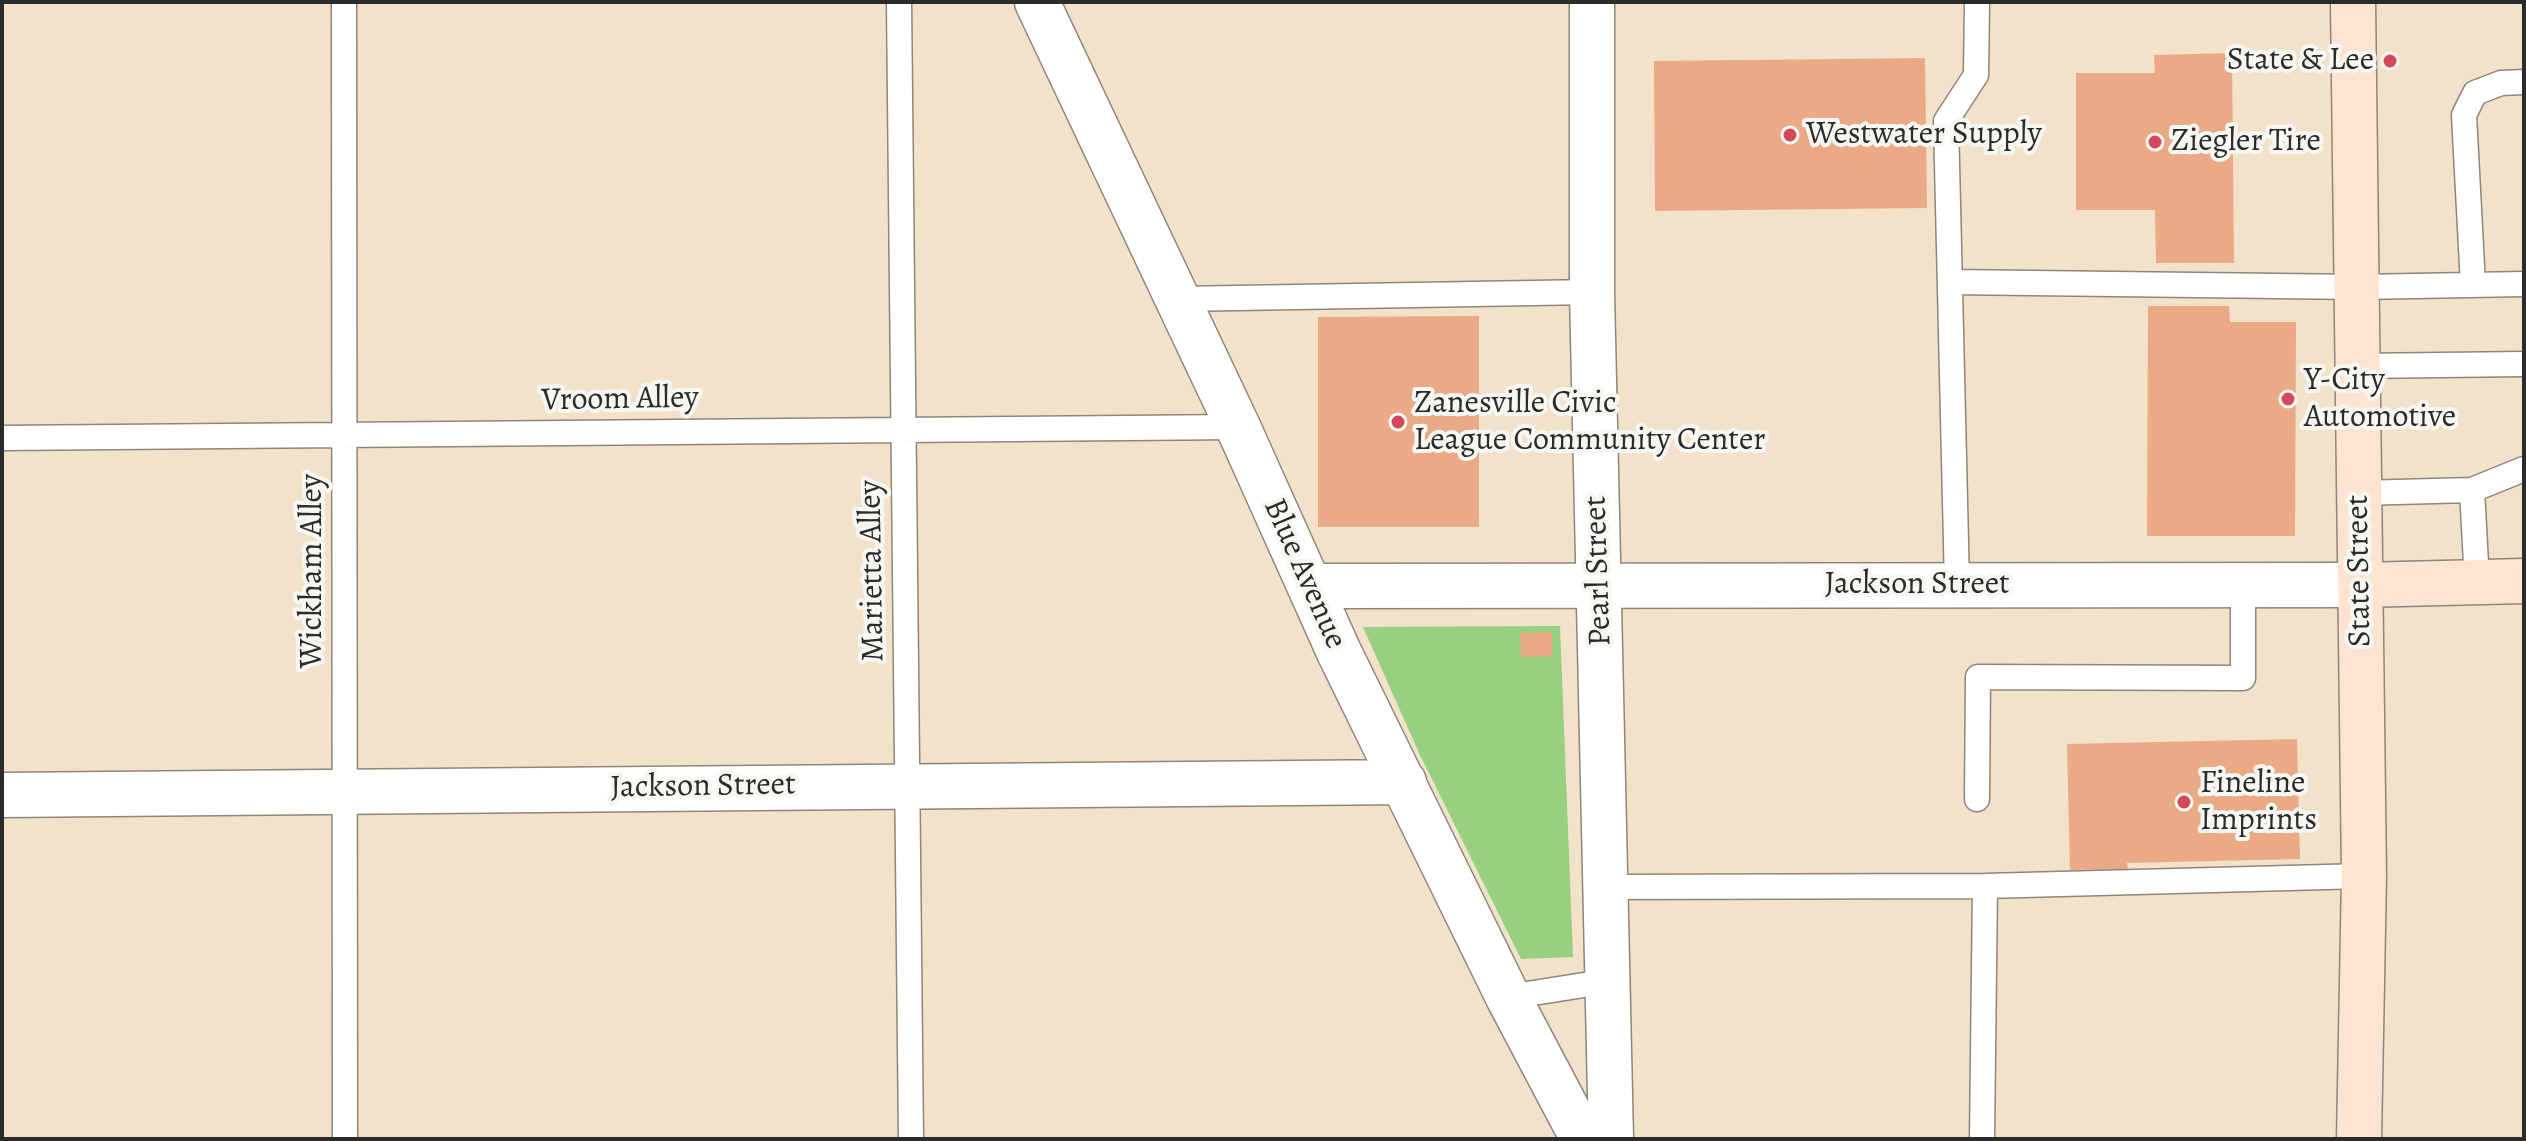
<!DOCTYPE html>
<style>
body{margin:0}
#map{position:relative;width:2526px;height:1141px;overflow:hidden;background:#f2e2c9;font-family:Alegreya,serif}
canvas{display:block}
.frame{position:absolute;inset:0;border:4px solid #2b2b2b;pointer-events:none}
</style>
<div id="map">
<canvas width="2526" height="1141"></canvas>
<div class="frame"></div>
</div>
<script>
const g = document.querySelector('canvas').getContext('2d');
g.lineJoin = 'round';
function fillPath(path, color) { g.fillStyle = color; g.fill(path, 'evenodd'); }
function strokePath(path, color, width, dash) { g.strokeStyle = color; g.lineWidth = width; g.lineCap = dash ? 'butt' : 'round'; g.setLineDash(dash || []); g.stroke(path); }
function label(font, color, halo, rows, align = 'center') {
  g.font = font + ' Alegreya,serif'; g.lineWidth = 8; g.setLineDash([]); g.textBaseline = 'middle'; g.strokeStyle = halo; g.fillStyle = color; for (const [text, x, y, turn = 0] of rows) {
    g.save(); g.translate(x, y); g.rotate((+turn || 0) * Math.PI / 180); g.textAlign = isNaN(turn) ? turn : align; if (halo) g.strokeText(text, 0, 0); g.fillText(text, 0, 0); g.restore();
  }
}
fillPath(new Path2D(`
 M 1560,626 L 1573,957 L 1521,959 L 1419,753 L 1363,627 Z`), '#98d082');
fillPath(new Path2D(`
 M 2232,53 L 2234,263 L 2156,263 L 2155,210 L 2076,210 L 2076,73 L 2155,73 L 2154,55 Z
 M 1925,58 L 1927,208 L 1655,211 L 1654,61 Z
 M 2148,306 L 2229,306 L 2230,322 L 2296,322 L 2295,536 L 2147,536 Z
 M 1479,316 L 1479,527 L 1318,527 L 1318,317 Z
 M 1552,632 L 1552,656 L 1521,657 L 1520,633 Z
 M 2297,739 L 2300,859 L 2127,863 L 2128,869 L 2070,870 L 2067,744 Z`), '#e9aa85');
const lane = new Path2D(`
 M 344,2 L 345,1139
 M 899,2 L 911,1139
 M 1950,282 L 2359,287 L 2524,284
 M 2473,285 L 2464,115 L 2475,93 L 2501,83 L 2524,82
 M 1178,299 L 1592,292
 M 2358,366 L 2524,364
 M 2,438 L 1238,427
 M 2472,490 L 2477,582
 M 2359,493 L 2472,490 L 2524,469
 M 1957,585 L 1946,121 L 1976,75 L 1977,2
 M 1977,799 L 1978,677 L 2243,678 L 2243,585
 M 1608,887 L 1985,886 L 2364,876
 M 1508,997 L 1609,981
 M 1982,1139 L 1985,886`);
const street = new Path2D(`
 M 1037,2 L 1238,427 L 1339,652 L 1508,997 L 1583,1139
 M 1592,2 L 1592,292 L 1611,1139
 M 1310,586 L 2360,585
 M 2,795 L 1404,782`);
const secondary = new Path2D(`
 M 2353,2 L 2364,876 L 2359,1139
 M 2360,585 L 2524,581`);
strokePath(lane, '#8e867a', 27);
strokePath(street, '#8e867a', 47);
strokePath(secondary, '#8e867a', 47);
strokePath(lane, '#fff', 24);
strokePath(street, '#fff', 44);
strokePath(secondary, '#fde4d0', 44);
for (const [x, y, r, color] of [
 [2390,61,8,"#d1495b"],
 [1790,135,8,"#d1495b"],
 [2155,142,8,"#d1495b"],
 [2288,399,8,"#d1495b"],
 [1398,422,8,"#d1495b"],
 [2184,802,8,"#d1495b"]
]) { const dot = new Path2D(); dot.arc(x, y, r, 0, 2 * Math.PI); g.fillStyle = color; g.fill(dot); strokePath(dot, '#f6f6f2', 3); }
label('32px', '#2b2b2b', '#f6f6f2', [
 ["State & Lee",2374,61,"right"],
 ["Westwater Supply",1806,135],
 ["Ziegler Tire",2171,142],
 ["Y-City",2304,381],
 ["Automotive",2304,418],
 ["Zanesville Civic",1414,404],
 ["League Community Center",1414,441],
 ["Fineline",2200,784],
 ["Imprints",2200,821]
], 'left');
label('32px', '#2b2b2b', '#f6f6f2', [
 ["Vroom Alley",620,400,-1],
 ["Wickham Alley",313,571,-90],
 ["Marietta Alley",873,571,-91],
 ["Pearl Street",1599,571,-92],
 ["State Street",2360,571,-91],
 ["Blue Avenue",1304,574,66],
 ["Jackson Street",1917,585],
 ["Jackson Street",703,787,-1]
]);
</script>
